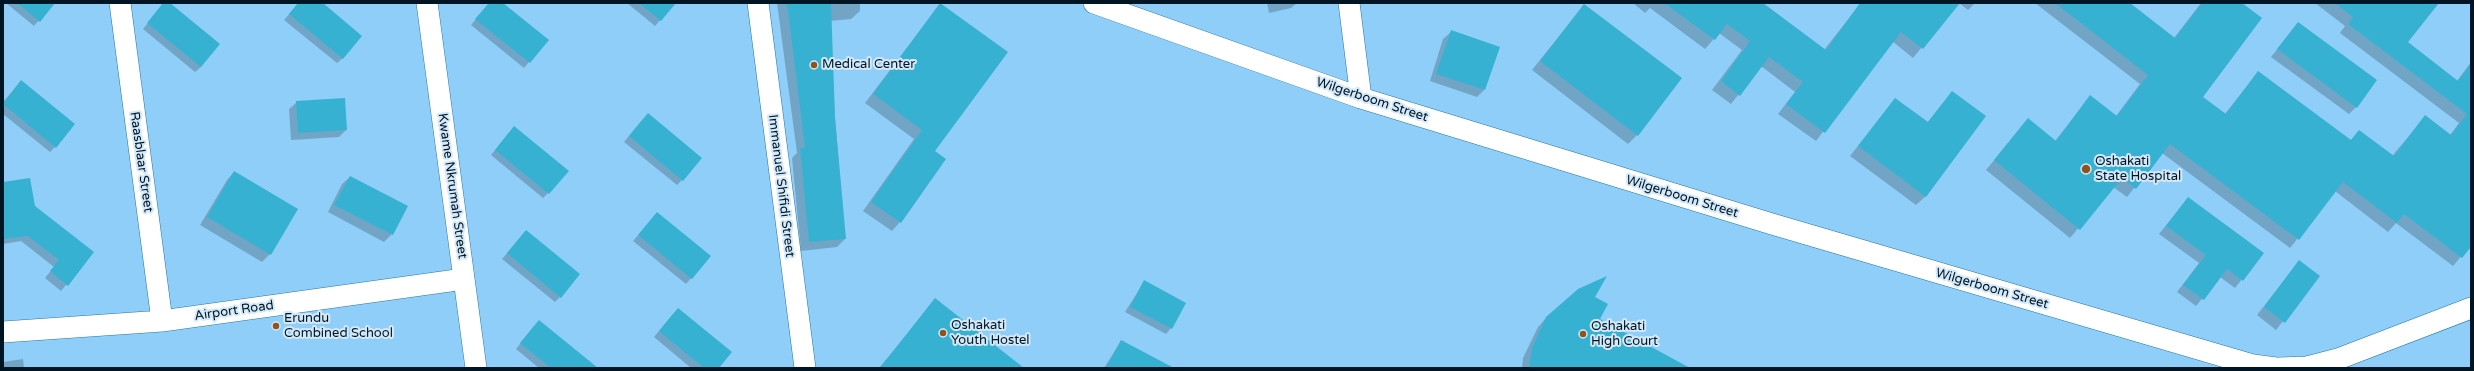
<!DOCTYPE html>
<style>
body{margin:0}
#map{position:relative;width:2474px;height:371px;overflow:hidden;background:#8fcef8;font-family:"Varela Round",sans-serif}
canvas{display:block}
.frame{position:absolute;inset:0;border:4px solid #001524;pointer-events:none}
</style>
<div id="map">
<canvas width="2474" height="371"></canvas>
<div class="frame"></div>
</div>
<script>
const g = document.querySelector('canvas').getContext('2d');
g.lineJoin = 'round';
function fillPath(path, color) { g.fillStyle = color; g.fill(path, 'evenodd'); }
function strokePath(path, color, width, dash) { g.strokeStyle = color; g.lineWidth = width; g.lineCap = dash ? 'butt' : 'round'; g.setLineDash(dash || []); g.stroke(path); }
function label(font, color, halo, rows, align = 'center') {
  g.font = font + ' "Varela Round",sans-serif'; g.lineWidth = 4; g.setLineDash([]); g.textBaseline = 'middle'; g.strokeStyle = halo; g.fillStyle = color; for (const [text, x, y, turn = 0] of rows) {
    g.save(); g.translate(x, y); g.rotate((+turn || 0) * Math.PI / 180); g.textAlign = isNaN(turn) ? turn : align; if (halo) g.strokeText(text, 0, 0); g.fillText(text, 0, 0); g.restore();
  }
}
fillPath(new Path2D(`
 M 6,3 L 54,3 L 34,26 Z
 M 164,3 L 169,3 L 201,67 L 195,72 L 143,29 Z
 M 299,3 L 321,3 L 343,58 L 337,63 L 284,20 Z
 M 489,3 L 502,3 L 547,40 L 524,68 L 471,25 Z
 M 627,3 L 675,3 L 655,26 Z
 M 777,3 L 860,3 L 860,11 L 851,19 L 830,21 L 835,118 L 845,239 L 837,247 L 801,251 L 792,158 L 797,153 Z
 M 1267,3 L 1297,3 L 1291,8 L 1269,13 Z
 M 1633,3 L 1761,3 L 1824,50 L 1861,3 L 1958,3 L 1913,58 L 1892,41 L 1816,141 L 1778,114 L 1795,92 L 1761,66 L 1731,104 L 1712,90 L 1742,50 L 1719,33 L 1705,49 L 1650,8 L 1645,13 Z
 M 1959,3 L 1975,3 L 1968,10 Z
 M 2035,3 L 2128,3 L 2174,38 L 2201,3 L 2241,3 L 2201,98 L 2224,115 L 2258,72 L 2350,141 L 2359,131 L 2392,156 L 2425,117 L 2450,135 L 2459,123 L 2340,33 L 2345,26 L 2315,3 L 2438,3 L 2407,43 L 2457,81 L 2471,62 L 2471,245 L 2453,266 L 2396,223 L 2388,232 L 2335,191 L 2290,248 L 2162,153 L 2127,197 L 2113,187 L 2070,238 L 1986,170 L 2028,119 L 2055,141 L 2090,97 L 2116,116 L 2140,84 Z
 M 940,4 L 934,151 L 900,222 L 892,231 L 863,211 L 914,139 L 865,103 Z
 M 1584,5 L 1637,135 L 1628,144 L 1532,70 Z
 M 2298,23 L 2356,107 L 2349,114 L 2271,57 Z
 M 1451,32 L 1484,90 L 1477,97 L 1430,81 L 1443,39 Z
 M 21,81 L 55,147 L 50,152 L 3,114 L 3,102 Z
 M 1952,92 L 1926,196 L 1916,205 L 1850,156 L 1895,99 L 1927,123 Z
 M 297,102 L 346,130 L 339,137 L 291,140 L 289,109 Z
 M 643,119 L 682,180 L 677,185 L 624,142 Z
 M 509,133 L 548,193 L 543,198 L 491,155 Z
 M 234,172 L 297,209 L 270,254 L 262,262 L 200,225 L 227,180 Z
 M 350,177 L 392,234 L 384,242 L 328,212 L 342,184 Z
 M 3,183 L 93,252 L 61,291 L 45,278 L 54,267 L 21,241 L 3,244 Z
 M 2188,198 L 2262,254 L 2235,288 L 2220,277 L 2196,306 L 2177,292 L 2199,263 L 2159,234 Z
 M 657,213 L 710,256 L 686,284 L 633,241 Z
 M 526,231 L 560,297 L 555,302 L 502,259 Z
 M 2299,261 L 2319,276 L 2276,330 L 2257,315 Z
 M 1144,282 L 1171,328 L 1166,334 L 1125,312 Z
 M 1594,297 L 1598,320 L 1687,368 L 1522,368 L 1523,358 L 1538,327 L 1547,317 Z
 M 935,300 L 1022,368 L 879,368 Z
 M 673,314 L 718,368 L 691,368 L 654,337 Z
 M 534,326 L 590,368 L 539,368 L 516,349 Z
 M 1121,341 L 1159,368 L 1104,368 Z
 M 23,359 L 24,368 L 3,368 L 3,362 Z`), '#0003');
fillPath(new Path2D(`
 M 17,3 L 55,3 L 40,22 Z
 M 163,3 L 170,3 L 220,44 L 201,67 L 147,23 Z
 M 298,3 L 323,3 L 362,36 L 343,59 L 289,14 Z
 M 489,3 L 503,3 L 549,40 L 530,63 L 475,19 Z
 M 639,3 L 676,3 L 661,21 Z
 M 787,3 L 831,3 L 835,118 L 846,239 L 809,242 L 800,148 L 805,148 Z
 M 940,3 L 1008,52 L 935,151 L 946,159 L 901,223 L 871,202 L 922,130 L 873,94 Z
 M 1664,3 L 1763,3 L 1826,50 L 1860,3 L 1960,3 L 1923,49 L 1901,32 L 1825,133 L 1786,104 L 1803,82 L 1769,57 L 1740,96 L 1721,81 L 1750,41 L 1727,24 L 1715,40 Z
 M 2055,3 L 2130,3 L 2175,38 L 2202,3 L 2242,3 L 2262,18 L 2203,97 L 2226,114 L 2258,71 L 2351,140 L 2359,130 L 2394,156 L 2425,115 L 2451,135 L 2467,114 L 2348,24 L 2353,17 L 2335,3 L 2439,3 L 2408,42 L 2458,81 L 2471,64 L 2471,247 L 2462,258 L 2404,214 L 2397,223 L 2343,182 L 2299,240 L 2170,144 L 2136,189 L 2122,178 L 2080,230 L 1994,160 L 2028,118 L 2056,141 L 2090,95 L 2117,116 L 2148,75 Z
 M 1584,4 L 1682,78 L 1638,136 L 1540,61 Z
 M 2298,22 L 2377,80 L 2357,108 L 2277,49 Z
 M 1451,30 L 1500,47 L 1485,90 L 1436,74 Z
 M 21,80 L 75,124 L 56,148 L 3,104 Z
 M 1952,91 L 1986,116 L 1926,197 L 1858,146 L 1895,98 L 1928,122 Z
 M 345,98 L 347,130 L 298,133 L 296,101 Z
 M 648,113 L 702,158 L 683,181 L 629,136 Z
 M 514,126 L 569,171 L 549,194 L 495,150 Z
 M 234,171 L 298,209 L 271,255 L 207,217 Z
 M 350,176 L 408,206 L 393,235 L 334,205 Z
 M 30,178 L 35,206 L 94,252 L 68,286 L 50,271 L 59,260 L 28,236 L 3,239 L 3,182 Z
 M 2188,197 L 2264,253 L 2243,281 L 2227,269 L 2204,300 L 2183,285 L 2206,255 L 2166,226 Z
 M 657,212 L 711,256 L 692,279 L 638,235 Z
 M 526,230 L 580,274 L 561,298 L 507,253 Z
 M 2299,260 L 2320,276 L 2285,323 L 2264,307 Z
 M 1607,276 L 1595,297 L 1608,304 L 1600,319 L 1690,368 L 1529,368 L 1532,348 L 1546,317 L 1578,289 Z
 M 1144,280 L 1186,303 L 1172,329 L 1130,307 Z
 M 935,298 L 1024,368 L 880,368 Z
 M 678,308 L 732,352 L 719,368 L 704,368 L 659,331 Z
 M 539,320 L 598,368 L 551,368 L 520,343 Z
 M 1121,340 L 1174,368 L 1106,368 Z`), '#36b1d1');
const street = new Path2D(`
 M 120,3 L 162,321
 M 427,3 L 476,368
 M 758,3 L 805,368
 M 1094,3 L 1361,98 L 1772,224 L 2253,365 L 2276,368
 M 1349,3 L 1361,98
 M 3,332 L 162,321 L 464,279
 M 2279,368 L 2307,367 L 2338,359 L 2471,308`);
strokePath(street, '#2278a8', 22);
strokePath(street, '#fff', 21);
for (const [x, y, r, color] of [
 [814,65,4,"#915319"],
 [2086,169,5,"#915319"],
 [276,326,4,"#915319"],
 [943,333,4,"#915319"],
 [1583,334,4,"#915319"]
]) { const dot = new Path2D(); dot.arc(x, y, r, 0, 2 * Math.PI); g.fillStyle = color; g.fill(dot); strokePath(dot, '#d3e9f9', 1.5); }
label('13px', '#001524', '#d3e9f9', [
 ["Medical Center",822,65],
 ["Oshakati",2095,162],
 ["State Hospital",2095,177],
 ["Erundu",284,319],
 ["Combined School",284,334],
 ["Oshakati",951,326],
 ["Youth Hostel",951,341],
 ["Oshakati",1591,327],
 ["High Court",1591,342]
], 'left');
label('13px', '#001524', '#d3e9f9', [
 ["Wilgerboom Street",1372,100,18],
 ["Raasblaar Street",141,162,82],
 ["Kwame Nkrumah Street",452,186,82],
 ["Immanuel Shifidi Street",781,186,83],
 ["Wilgerboom Street",1682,197,17],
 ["Wilgerboom Street",1992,289,16],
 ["Airport Road",234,311,-8]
]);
</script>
